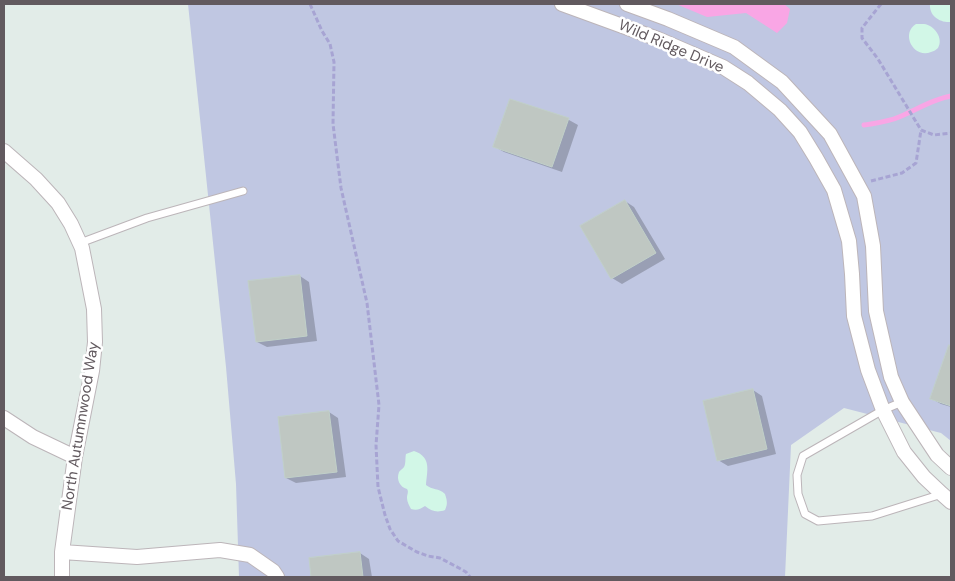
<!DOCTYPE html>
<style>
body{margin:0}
#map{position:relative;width:955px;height:581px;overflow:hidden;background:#e2ece8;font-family:"DM Sans",sans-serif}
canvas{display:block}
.frame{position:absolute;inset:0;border:5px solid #625a5f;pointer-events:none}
</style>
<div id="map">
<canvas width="955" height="581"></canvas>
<div class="frame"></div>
</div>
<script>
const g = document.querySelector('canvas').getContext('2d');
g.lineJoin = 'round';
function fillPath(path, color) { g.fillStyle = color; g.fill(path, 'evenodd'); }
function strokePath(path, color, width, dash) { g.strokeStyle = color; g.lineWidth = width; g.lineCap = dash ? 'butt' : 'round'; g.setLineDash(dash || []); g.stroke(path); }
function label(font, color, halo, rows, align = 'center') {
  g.font = font + ' "DM Sans",sans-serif'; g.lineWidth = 5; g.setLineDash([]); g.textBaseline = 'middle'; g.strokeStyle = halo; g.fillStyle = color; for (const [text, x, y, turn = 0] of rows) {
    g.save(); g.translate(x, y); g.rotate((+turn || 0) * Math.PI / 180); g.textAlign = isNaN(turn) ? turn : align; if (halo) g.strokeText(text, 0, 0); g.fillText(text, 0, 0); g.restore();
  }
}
fillPath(new Path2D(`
 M 188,4 L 951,4 L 951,441 L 941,433 L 844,408 L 791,445 L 785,577 L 239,577 L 236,484 L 226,367 Z`), '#c0c7e2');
fillPath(new Path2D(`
 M 930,4 L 951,4 L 951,22 C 940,23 929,16 930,4 Z
 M 916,24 C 917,24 923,24 924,24 C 934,25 944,38 938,48 C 936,50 934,51 931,52 C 914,59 900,34 916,24 Z
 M 414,451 C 432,457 427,471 426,485 C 432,490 439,488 445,494 C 447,500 448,504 445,510 C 437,513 431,511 425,506 C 420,509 417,511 411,509 C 409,505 407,502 407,498 C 407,494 409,492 407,489 C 400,487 396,480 399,472 C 400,470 403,469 404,467 C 406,464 405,458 406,454 Z`), '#d2f7e7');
fillPath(new Path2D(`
 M 676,4 L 784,4 L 790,9 L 787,23 L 777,33 L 746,13 L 707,17 Z`), '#f9a6e5');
fillPath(new Path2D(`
 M 511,100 L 569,120 L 578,125 L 562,172 L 504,152 L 495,147 Z
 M 625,201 L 634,207 L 665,259 L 622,284 L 612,278 Z
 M 300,276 L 309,282 L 317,341 L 267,347 L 257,342 Z
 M 948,352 L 951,353 L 951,407 L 941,404 L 932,399 Z
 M 753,390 L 762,396 L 776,454 L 728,466 L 718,460 Z
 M 329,412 L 338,418 L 346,477 L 296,483 L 286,478 Z
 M 360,553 L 369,559 L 372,577 L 312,577 L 310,559 Z`), '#0003');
strokePath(new Path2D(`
 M 864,125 C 876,123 888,122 899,117 C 916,110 933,99 951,96`), '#f9a6e5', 5);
const building = new Path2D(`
 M 510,99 L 569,118 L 552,167 L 493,147 Z
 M 625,200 L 656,253 L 611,279 L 580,226 Z
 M 300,275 L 307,336 L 256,342 L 248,281 Z
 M 949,345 L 951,346 L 951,406 L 930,399 Z
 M 753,389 L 767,449 L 717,461 L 703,401 Z
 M 329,411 L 337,472 L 285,478 L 278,417 Z
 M 360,552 L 363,577 L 311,577 L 309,558 Z`);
fillPath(building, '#bfc7c2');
strokePath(building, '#c1d0c9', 1);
const service = new Path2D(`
 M 80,243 L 147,218 L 243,191
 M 902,402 L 883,410 L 803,456 L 797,475 L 798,494 L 805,514 L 818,521 L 872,516 L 942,494`);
const minor = new Path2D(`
 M 562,4 L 658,39 L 723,67 L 748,83 L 780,110 L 800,132 L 816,158 L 834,190 L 849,241 L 852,274 L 854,316 L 868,370 L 883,410 L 904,452 L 924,477 L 942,494 L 951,502
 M 627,4 L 668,19 L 734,47 L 782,82 L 830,134 L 864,196 L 873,246 L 876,311 L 891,377 L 902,402 L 937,455 L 951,468
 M 4,151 L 36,179 L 58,203 L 71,224 L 82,248 L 94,309 L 95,342 L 92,371 L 75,457 L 62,552 L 62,577
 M 4,418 L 33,437 L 75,457
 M 62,552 L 137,557 L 220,550 L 250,555 L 273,571 L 277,577`);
strokePath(service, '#bcb5b9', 9);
strokePath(minor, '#bcb5b9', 16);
strokePath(new Path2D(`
 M 310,4 L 322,31 L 330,44 L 334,62 L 333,124 L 341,188 L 367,303 L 379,405 L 376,445 L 378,487 L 385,515 L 390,529 L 398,541 L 417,552 L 428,556 L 440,558 L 459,568 L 466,572 L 470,577
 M 881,4 L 862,28 L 862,38 L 878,59 L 921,130 L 934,135 L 951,133
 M 871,181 L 902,173 L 916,163 L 921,130`), '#a7a4d3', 3, [5, 2.5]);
strokePath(service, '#fff', 7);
strokePath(minor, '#fff', 14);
label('15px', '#625a5f', '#fff', [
 ["Wild Ridge Drive",671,47,23],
 ["North Autumnwood Way",81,426,-81]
]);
</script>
